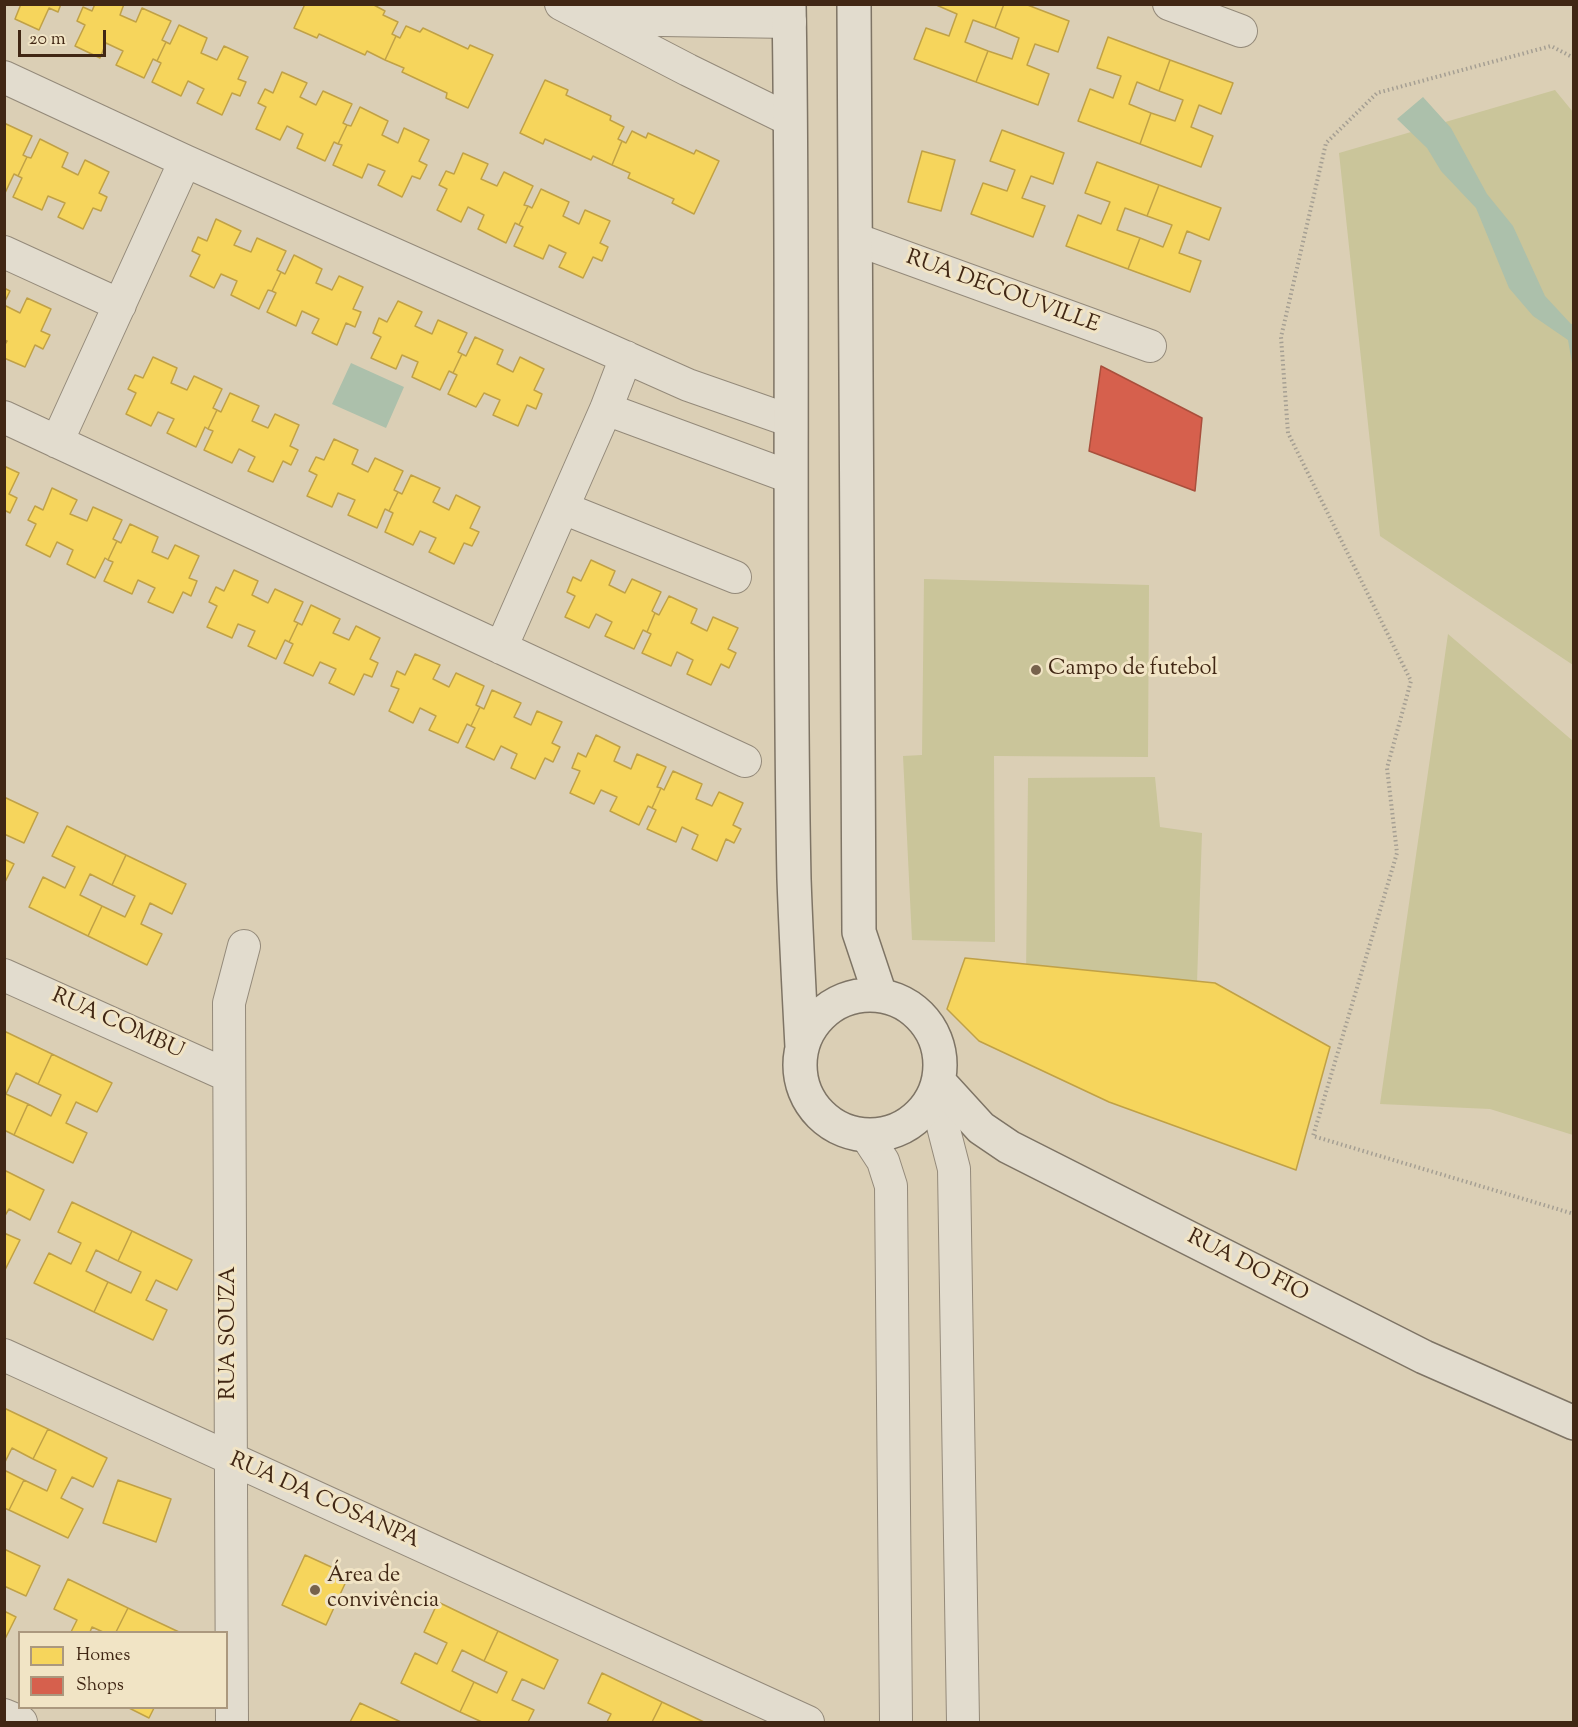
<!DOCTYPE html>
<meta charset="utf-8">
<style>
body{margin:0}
#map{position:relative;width:1578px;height:1727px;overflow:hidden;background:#dbcfb5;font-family:"Sorts Mill Goudy",serif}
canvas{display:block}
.frame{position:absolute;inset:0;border:6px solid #412714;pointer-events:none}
.legend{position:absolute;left:18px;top:1631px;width:210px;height:78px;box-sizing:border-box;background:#f1e4c5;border:2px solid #ab987e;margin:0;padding:8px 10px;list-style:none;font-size:18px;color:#412714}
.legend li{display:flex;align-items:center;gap:12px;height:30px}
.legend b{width:30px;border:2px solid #ab987e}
.scale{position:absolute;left:18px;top:30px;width:88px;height:27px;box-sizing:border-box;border:3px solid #412714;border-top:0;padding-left:8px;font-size:18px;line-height:21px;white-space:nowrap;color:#412714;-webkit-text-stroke:4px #f1e4c5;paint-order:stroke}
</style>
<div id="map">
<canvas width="1578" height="1727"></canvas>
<div class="frame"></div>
<ul class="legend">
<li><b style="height:16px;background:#f6d55c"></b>Homes</li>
<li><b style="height:16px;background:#d6604d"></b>Shops</li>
</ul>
<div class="scale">20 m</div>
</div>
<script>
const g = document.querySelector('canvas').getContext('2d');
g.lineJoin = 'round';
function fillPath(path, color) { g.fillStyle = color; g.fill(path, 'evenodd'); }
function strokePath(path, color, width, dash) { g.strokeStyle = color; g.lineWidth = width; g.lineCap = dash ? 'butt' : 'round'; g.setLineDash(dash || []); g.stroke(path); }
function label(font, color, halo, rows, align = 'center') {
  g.font = font + ' "Sorts Mill Goudy",serif'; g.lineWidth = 6; g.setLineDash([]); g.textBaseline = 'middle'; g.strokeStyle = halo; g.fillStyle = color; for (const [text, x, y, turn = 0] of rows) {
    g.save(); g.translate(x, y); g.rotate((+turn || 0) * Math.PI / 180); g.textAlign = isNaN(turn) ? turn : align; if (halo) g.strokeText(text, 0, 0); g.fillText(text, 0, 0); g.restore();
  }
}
fillPath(new Path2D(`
 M 1555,90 L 1573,112 L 1573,665 L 1380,536 L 1339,153 Z
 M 924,579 L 1149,585 L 1148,757 L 994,756 L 995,942 L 912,940 L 903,756 L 922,755 Z
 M 1448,634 L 1573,741 L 1573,1135 L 1490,1109 L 1380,1104 Z
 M 1155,777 L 1160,827 L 1202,833 L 1197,983 L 1026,979 L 1028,778 Z`), '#cac59a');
fillPath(new Path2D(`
 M 1423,97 L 1451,128 L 1487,194 L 1513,226 L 1545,296 L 1571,324 L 1573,324 L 1573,369 L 1568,340 L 1533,316 L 1509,288 L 1476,208 L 1441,171 L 1427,148 L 1397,119 Z
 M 351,363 L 404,387 L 386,428 L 332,404 Z`), '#acc0ab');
const homes = new Path2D(`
 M 21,4 L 61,4 L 58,12 L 49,8 L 39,30 L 15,19 Z
 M 95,4 L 124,4 L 120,15 L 136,22 L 142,8 L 171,21 L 162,40 L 166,42 L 157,61 L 153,59 L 144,78 L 116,65 L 123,51 L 106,43 L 100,58 L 75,46 L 85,25 L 77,21 L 83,7 L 92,11 Z
 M 305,4 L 372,4 L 385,11 L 383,15 L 398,22 L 392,34 L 396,36 L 385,60 L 367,51 L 365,55 L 319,34 L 317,38 L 294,28 Z
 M 934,4 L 1004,4 L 995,28 L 973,20 L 965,42 L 988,51 L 976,82 L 914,59 L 926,28 L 949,36 L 957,14 Z
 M 1004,4 L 1025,4 L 1069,21 L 1058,52 L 1035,44 L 1027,65 L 1049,74 L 1038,105 L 976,82 L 988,51 L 1012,59 L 1019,38 L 995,28 Z
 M 179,25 L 207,38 L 201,53 L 217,60 L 224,46 L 248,57 L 238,79 L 246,82 L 240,96 L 232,93 L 222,115 L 197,103 L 204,89 L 188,81 L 181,96 L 152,82 L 161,63 L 157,61 L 166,42 L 170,44 Z
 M 406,26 L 420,32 L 423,28 L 468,49 L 470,45 L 493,55 L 468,108 L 446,98 L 447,93 L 402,72 L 404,68 L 385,60 L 396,36 L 400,38 Z
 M 1108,37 L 1170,60 L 1159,91 L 1137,82 L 1129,104 L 1151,113 L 1140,144 L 1078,121 L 1090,89 L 1113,98 L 1121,76 L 1097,68 Z
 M 1170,60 L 1233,83 L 1221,114 L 1199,105 L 1191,127 L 1213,136 L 1201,167 L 1140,144 L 1151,113 L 1175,121 L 1183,100 L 1159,91 Z
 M 282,72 L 307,83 L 300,97 L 316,105 L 323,91 L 352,104 L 343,123 L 347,125 L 338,144 L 334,142 L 325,161 L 297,148 L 303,134 L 287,126 L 280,140 L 256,129 L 266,107 L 258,103 L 265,89 L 273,93 Z
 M 545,80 L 568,90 L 566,95 L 611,116 L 610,120 L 624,127 L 618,139 L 622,141 L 612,165 L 593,156 L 591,160 L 545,139 L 543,144 L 520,133 Z
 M 360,107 L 388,121 L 382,135 L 398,143 L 404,128 L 429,140 L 419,161 L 427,165 L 420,179 L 412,176 L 402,197 L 378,185 L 385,171 L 368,164 L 362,178 L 333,165 L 342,145 L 338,144 L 347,125 L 351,126 Z
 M 4,123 L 32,136 L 23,155 L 27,157 L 18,176 L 14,174 L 5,193 Z
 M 1002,130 L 1064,153 L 1053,184 L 1031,176 L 1022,198 L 1045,206 L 1033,237 L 971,214 L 983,183 L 1007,191 L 1015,170 L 990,161 Z
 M 632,131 L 646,138 L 648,133 L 694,154 L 696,150 L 719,161 L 694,214 L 672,203 L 674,199 L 628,178 L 630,173 L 612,165 L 622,141 L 626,143 Z
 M 40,139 L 68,153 L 62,167 L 78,175 L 85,160 L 109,172 L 99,193 L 107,197 L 101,211 L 93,208 L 83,229 L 58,217 L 65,203 L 48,196 L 42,210 L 13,197 L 22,178 L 18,176 L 27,157 L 31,158 Z
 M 922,151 L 955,160 L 941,211 L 908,202 Z
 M 463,153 L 488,164 L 481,179 L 497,186 L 504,172 L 533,186 L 524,205 L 528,206 L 519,225 L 515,223 L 506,243 L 478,229 L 484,215 L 468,207 L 461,222 L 437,210 L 447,189 L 439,185 L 446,171 L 454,174 Z
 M 1097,162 L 1159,185 L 1147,216 L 1125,208 L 1117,230 L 1140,238 L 1128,269 L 1066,246 L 1078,215 L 1101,224 L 1110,202 L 1085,193 Z
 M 1159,185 L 1221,208 L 1209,240 L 1187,231 L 1179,253 L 1201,261 L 1190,292 L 1128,269 L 1140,238 L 1163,247 L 1172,225 L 1147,216 Z
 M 541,189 L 569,202 L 563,216 L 579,224 L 585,210 L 610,221 L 600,243 L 608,247 L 602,261 L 593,257 L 583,278 L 559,267 L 566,253 L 549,245 L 543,259 L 514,246 L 523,227 L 519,225 L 528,206 L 532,208 Z
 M 216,219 L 241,231 L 234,245 L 251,252 L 257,238 L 286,251 L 277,270 L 281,272 L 272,291 L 268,290 L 259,309 L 231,295 L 237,281 L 221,274 L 214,288 L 190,276 L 200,255 L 192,251 L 198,237 L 207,241 Z
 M 294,255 L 322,269 L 316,283 L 332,290 L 339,276 L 363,287 L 353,309 L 361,312 L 355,327 L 346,323 L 337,345 L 312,333 L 319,319 L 302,311 L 296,326 L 267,312 L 276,293 L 272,291 L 281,272 L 285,274 Z
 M 4,288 L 10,291 L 4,303 Z
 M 27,298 L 51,309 L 41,331 L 50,335 L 43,349 L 35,345 L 25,367 L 4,358 L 4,346 L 7,341 L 4,340 L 4,305 L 20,313 Z
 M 398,301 L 422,312 L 415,326 L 432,334 L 438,320 L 467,333 L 458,352 L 462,354 L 453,373 L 449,371 L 440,390 L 412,377 L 418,362 L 402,355 L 396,369 L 371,358 L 381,337 L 373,333 L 379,318 L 387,322 Z
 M 475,337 L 503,350 L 497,364 L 513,372 L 520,357 L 544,369 L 534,390 L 542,394 L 536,409 L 527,405 L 518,426 L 493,415 L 500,400 L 484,393 L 476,407 L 448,394 L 457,375 L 453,373 L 462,354 L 466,356 Z
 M 153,357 L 177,368 L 171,383 L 187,390 L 194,376 L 222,389 L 213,408 L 217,410 L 208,429 L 205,427 L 196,447 L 167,433 L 174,419 L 158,412 L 151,426 L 126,414 L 136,393 L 128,389 L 135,375 L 143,378 Z
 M 230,393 L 259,406 L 252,421 L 268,428 L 275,414 L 299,425 L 290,446 L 298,450 L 291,465 L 283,461 L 273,482 L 248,471 L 255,457 L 239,449 L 232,463 L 204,450 L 213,431 L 208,429 L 217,410 L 221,412 Z
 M 334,439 L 358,450 L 352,464 L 368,472 L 375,458 L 403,471 L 394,490 L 398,492 L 389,511 L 385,509 L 377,528 L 348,515 L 355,500 L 338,493 L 332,507 L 307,496 L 317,475 L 309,471 L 316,457 L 324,460 Z
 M 4,466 L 19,473 L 9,494 L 17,498 L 10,513 L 4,510 Z
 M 411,475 L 440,488 L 433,502 L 449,510 L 456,495 L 480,507 L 470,528 L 479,532 L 472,546 L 464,543 L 454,564 L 429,552 L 436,538 L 420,531 L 413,545 L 385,532 L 393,513 L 389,511 L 398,492 L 402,494 Z
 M 52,488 L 77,500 L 70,514 L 87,521 L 93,507 L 122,520 L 113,539 L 117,541 L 108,560 L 105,558 L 95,578 L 67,564 L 73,550 L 57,542 L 50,557 L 26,545 L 36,524 L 28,520 L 35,506 L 43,510 Z
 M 130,524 L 158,537 L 152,552 L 168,559 L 175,545 L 199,556 L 189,578 L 197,581 L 191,596 L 183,592 L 173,613 L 148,602 L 155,588 L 138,580 L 132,594 L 104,581 L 113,562 L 108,560 L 117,541 L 121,543 Z
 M 591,560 L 615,571 L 609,585 L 625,593 L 632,579 L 661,592 L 652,611 L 655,613 L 647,632 L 643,630 L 634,649 L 605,636 L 612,622 L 596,614 L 589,628 L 565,617 L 575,596 L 567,592 L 573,577 L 581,581 Z
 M 234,570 L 258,581 L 252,595 L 268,603 L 275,589 L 303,602 L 294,621 L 298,623 L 289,642 L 285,640 L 276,659 L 248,646 L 255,631 L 238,624 L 232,638 L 207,627 L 217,606 L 209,602 L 216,587 L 224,591 Z
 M 669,596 L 697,609 L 691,623 L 707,631 L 713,617 L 738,628 L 728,649 L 736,653 L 729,668 L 721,664 L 711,685 L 687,674 L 693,660 L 677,652 L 671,666 L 642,653 L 651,634 L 647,632 L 655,613 L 659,615 Z
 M 311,605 L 340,619 L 333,633 L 349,640 L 356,626 L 380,638 L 370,659 L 378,663 L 372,677 L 364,674 L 354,695 L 329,683 L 336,669 L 320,662 L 313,676 L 284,663 L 293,644 L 289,642 L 298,623 L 302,625 Z
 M 415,654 L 440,665 L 433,679 L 449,687 L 456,673 L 484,686 L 476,705 L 480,707 L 471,726 L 467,724 L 458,743 L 429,730 L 436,716 L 420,708 L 413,723 L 389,711 L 399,689 L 391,686 L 397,671 L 405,675 Z
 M 492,690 L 521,703 L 514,717 L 531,725 L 537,711 L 562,722 L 552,743 L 560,747 L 553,762 L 545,758 L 535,779 L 511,768 L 517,754 L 501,746 L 494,760 L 466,747 L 475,728 L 471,726 L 480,707 L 484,709 Z
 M 596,735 L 620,747 L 614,761 L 631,769 L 637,754 L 666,767 L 657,787 L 661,788 L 652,808 L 648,806 L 639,825 L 610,811 L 617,797 L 601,790 L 594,804 L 570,793 L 580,771 L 572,768 L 578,753 L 586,757 Z
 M 673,771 L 702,784 L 696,799 L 712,806 L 719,792 L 743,803 L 733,825 L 741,829 L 734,843 L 726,839 L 717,861 L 692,849 L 698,835 L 682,827 L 676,842 L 647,829 L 656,810 L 652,808 L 661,788 L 664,790 Z
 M 4,797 L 38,813 L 24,843 L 4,834 Z
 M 67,826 L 126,855 L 112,885 L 90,874 L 80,895 L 102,906 L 88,936 L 29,907 L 43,877 L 65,888 L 75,867 L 52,856 Z
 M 126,855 L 186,884 L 172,914 L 150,903 L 141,924 L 162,934 L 147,965 L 88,936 L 102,906 L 125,917 L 135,896 L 112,885 Z
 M 4,859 L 14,864 L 4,884 Z
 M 965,958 L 1215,983 L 1330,1047 L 1296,1170 L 1109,1102 L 979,1041 L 947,1009 Z
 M 4,1031 L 52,1054 L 38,1084 L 16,1073 L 6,1094 L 28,1104 L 14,1135 L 4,1130 Z
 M 52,1054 L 112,1083 L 97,1112 L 76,1102 L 66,1123 L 87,1133 L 73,1163 L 14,1135 L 28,1104 L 51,1116 L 61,1095 L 38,1084 Z
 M 4,1170 L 44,1190 L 30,1220 L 9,1209 L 4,1217 Z
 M 72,1202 L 132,1231 L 118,1261 L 96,1250 L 86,1271 L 108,1282 L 94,1312 L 34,1283 L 49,1253 L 71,1264 L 81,1243 L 58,1232 Z
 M 132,1231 L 192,1260 L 177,1290 L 156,1280 L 146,1300 L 167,1310 L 153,1340 L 94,1312 L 108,1282 L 131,1293 L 141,1272 L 118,1261 Z
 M 4,1233 L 20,1240 L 5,1270 L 4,1270 Z
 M 4,1408 L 48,1429 L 33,1459 L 12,1448 L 4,1464 Z
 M 48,1429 L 107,1458 L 93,1487 L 72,1477 L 61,1498 L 83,1509 L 68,1538 L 9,1510 L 24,1480 L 47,1491 L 56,1470 L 33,1459 Z
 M 4,1470 L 24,1480 L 9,1510 L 4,1508 Z
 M 118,1480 L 171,1499 L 156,1542 L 103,1523 Z
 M 4,1549 L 40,1566 L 26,1596 L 4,1586 Z
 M 305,1555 L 349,1575 L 326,1625 L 282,1605 Z
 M 68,1579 L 128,1608 L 116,1632 L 103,1632 L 92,1627 L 90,1632 L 71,1632 L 77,1620 L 54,1609 Z
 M 438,1602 L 498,1631 L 484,1661 L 462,1650 L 452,1671 L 474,1682 L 460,1712 L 401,1683 L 415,1653 L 437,1664 L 447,1643 L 424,1632 Z
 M 128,1608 L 179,1632 L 116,1632 Z
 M 4,1611 L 16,1617 L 4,1641 Z
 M 498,1631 L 558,1660 L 544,1689 L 522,1679 L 512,1700 L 534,1710 L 528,1722 L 482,1722 L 460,1712 L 474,1682 L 497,1693 L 507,1672 L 484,1661 Z
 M 602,1673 L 662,1702 L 652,1722 L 607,1722 L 611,1714 L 588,1703 Z
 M 662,1702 L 704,1722 L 652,1722 Z
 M 360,1703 L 401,1722 L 350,1722 Z
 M 129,1708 L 154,1708 L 149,1718 Z`);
fillPath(homes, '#f6d55c');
strokePath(homes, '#c0a146', 1.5);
const shops = new Path2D(`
 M 1101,366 L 1202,418 L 1195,491 L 1089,451 Z`);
fillPath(shops, '#d6604d');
strokePath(shops, '#a94f3c', 1.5);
const street = new Path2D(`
 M 561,4 L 688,70 L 790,120
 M 1169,4 L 1241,31
 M 598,19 L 790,22
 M 4,77 L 185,161 L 688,385 L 791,421
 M 855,239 L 1150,346
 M 4,252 L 120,305
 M 606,409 L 790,477
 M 4,417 L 745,761
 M 57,442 L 185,161
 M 563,508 L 735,577
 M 501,648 L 606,409 L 626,357
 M 4,975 L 229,1076
 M 935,1095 L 954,1169 L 963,1722
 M 866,1135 L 883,1161 L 891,1186 L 896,1722
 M 4,1355 L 808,1722
 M 4,1715 L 21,1722
 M 232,1722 L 229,1003 L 244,946`);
const secondary = new Path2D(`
 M 789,4 C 794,296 788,588 794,879 C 796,935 799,991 802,1047
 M 854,4 L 859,932 L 880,995
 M800 1065a70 70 0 1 1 140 0a70 70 0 1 1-140 0Z
 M 939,1082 L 981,1128 L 1009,1147 L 1424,1357 L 1574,1423`);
strokePath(street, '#948a7a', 34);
strokePath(secondary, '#7e7465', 36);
strokePath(new Path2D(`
 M 1574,58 L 1551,46 L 1377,93 L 1326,143 L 1281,337 L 1288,433 L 1411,681 L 1387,768 L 1397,853 L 1313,1136 L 1574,1214`), '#a59f93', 4, [1.5, 3]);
strokePath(street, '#e2dcce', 32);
strokePath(secondary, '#e2dcce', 33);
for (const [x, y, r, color] of [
 [1036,670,6,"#77624c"],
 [315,1590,6,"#77624c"]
]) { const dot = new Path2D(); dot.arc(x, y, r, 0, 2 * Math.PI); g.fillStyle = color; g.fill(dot); strokePath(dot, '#f1e4c5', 2); }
label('22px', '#412714', '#f1e4c5', [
 ["RUA DECOUVILLE",1002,293,20],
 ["RUA COMBU",117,1025,24],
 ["RUA DO FIO",1247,1267,27],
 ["RUA SOUZA",230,1333,-90],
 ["RUA DA COSANPA",324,1502,24]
]);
label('22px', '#412714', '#f1e4c5', [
 ["Campo de futebol",1048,670],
 ["Área de",327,1577],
 ["convivência",327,1602]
], 'left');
</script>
